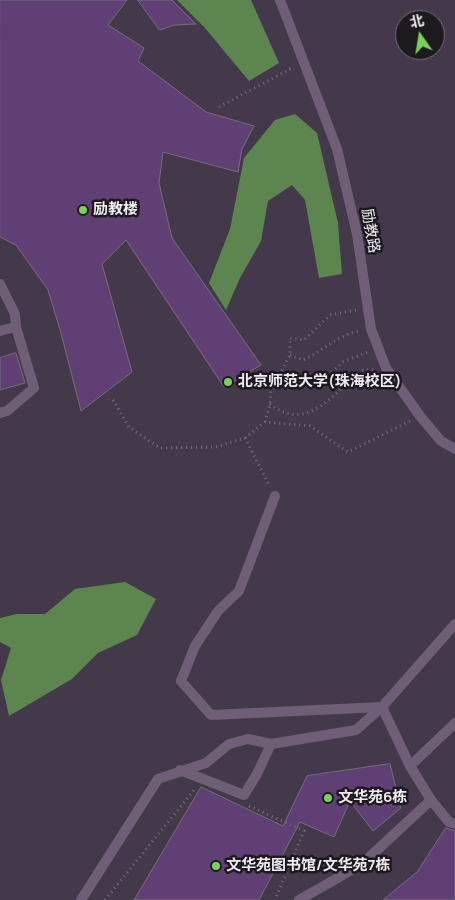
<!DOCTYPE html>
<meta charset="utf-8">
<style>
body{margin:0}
#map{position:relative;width:455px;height:900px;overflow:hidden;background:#38303d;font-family:Manrope,"Noto Sans SC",sans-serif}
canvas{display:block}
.north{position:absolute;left:395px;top:10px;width:50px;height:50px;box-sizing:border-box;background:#1d1a1f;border:1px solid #726e74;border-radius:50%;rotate:347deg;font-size:14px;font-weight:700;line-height:20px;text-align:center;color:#f1ecf4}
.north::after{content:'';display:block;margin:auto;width:18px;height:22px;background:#79d157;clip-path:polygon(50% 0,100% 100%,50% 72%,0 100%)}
</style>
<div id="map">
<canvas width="455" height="900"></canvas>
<div class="north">北</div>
</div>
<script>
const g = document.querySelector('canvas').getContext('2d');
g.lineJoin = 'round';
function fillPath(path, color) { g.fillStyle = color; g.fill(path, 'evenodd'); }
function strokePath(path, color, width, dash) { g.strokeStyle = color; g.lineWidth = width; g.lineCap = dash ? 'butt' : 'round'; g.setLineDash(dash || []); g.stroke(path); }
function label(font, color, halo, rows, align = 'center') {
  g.font = font + ' Manrope,"Noto Sans SC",sans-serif'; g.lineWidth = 5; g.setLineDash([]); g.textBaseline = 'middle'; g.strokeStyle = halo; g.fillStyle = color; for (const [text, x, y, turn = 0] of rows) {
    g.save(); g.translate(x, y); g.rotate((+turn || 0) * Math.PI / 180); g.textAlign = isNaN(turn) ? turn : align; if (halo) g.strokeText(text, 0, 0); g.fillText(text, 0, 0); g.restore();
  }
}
fillPath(new Path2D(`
 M 0,0 L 455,0 L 455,900 L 0,900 ZM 405,20 L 435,20 L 435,50 L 405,50 Z`), '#44394a');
fillPath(new Path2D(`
 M 177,0 L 251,0 L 279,63 L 249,81 L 205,28 Z
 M 295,114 L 317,133 L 338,223 L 342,274 L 319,278 L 305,200 L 292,185 L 268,201 L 261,241 L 240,278 L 226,310 L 209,283 L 230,229 L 244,158 L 275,120 Z
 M 125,582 L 156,599 L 137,635 L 98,653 L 72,679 L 9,716 L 1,680 L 11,648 L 0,642 L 0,618 L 17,614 L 45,614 L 75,589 Z`), '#5d854f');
const building = new Path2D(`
 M 0,0 L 127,0 L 108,25 L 144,48 L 138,61 L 206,112 L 254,126 L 242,149 L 238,172 L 163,152 L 159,183 L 172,238 L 261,365 L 224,387 L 126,240 L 102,264 L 132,372 L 81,411 L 61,333 L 48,290 L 16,245 L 0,237 Z
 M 138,0 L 172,0 L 196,24 L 174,25 L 160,30 Z
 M 16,353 L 25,383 L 0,390 L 0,358 Z
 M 390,764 L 401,808 L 373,831 L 350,801 L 334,837 L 300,822 L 259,900 L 134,900 L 201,787 L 283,826 L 307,776 Z
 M 446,828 L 455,831 L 455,900 L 383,900 L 417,872 Z`);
fillPath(building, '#604074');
strokePath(building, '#756d7b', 1);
strokePath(new Path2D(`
 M 219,107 L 294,67
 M 290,355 L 303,360 C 323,351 339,334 360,331
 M 280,375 L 308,382 L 326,377 L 343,362 L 368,352
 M 113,400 L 129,427 L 160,448 L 216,447 L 245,438 L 269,485
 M 270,404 C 300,428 324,406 346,384 C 350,380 355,373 360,371 C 364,370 370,370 375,370
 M 265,422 L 270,404 L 271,390 L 290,355 L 290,338 L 304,340 L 330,315 L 356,310
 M 245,438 L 265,422 L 310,426 L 348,452 L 410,421
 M 249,806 L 304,831 L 275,900
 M 105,900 L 194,790`), '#766f7a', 3, [1, 4]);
strokePath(new Path2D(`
 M 280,0 L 337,149 L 357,234 L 371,329 L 386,368 L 420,416 L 441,441 L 455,449
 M 0,284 L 15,314 L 16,327 L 34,388 L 7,411 L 0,413
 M 0,331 L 16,327
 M 275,496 L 239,591 L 218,611 L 195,646 L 181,681 L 211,715 L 382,707 L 455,624
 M 410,766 L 455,723
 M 180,770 L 244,795 L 257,774 L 271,744 L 356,730 L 382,707 L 410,766 L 431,800 L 362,864 L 299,900
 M 431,800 L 449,822 L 455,824
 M 81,900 L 158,779 L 206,763 L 229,744 L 248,739 L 271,744`), '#6e5f77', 10);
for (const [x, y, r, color] of [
 [83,210,5,"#79d157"],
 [228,382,5,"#79d157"],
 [328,798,5,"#79d157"],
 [216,866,5,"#79d157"]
]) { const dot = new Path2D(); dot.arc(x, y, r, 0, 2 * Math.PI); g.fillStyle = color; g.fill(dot); strokePath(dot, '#1d1a1f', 2); }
label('bold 15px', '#f1ecf4', '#1d1a1f', [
 ["励教楼",93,210],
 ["北京师范大学(珠海校区)",238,382],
 ["文华苑6栋",338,798],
 ["文华苑图书馆/文华苑7栋",226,866]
], 'left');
label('15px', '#f1ecf4', '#1d1a1f', [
 ["励教路",370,231,80]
]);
</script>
